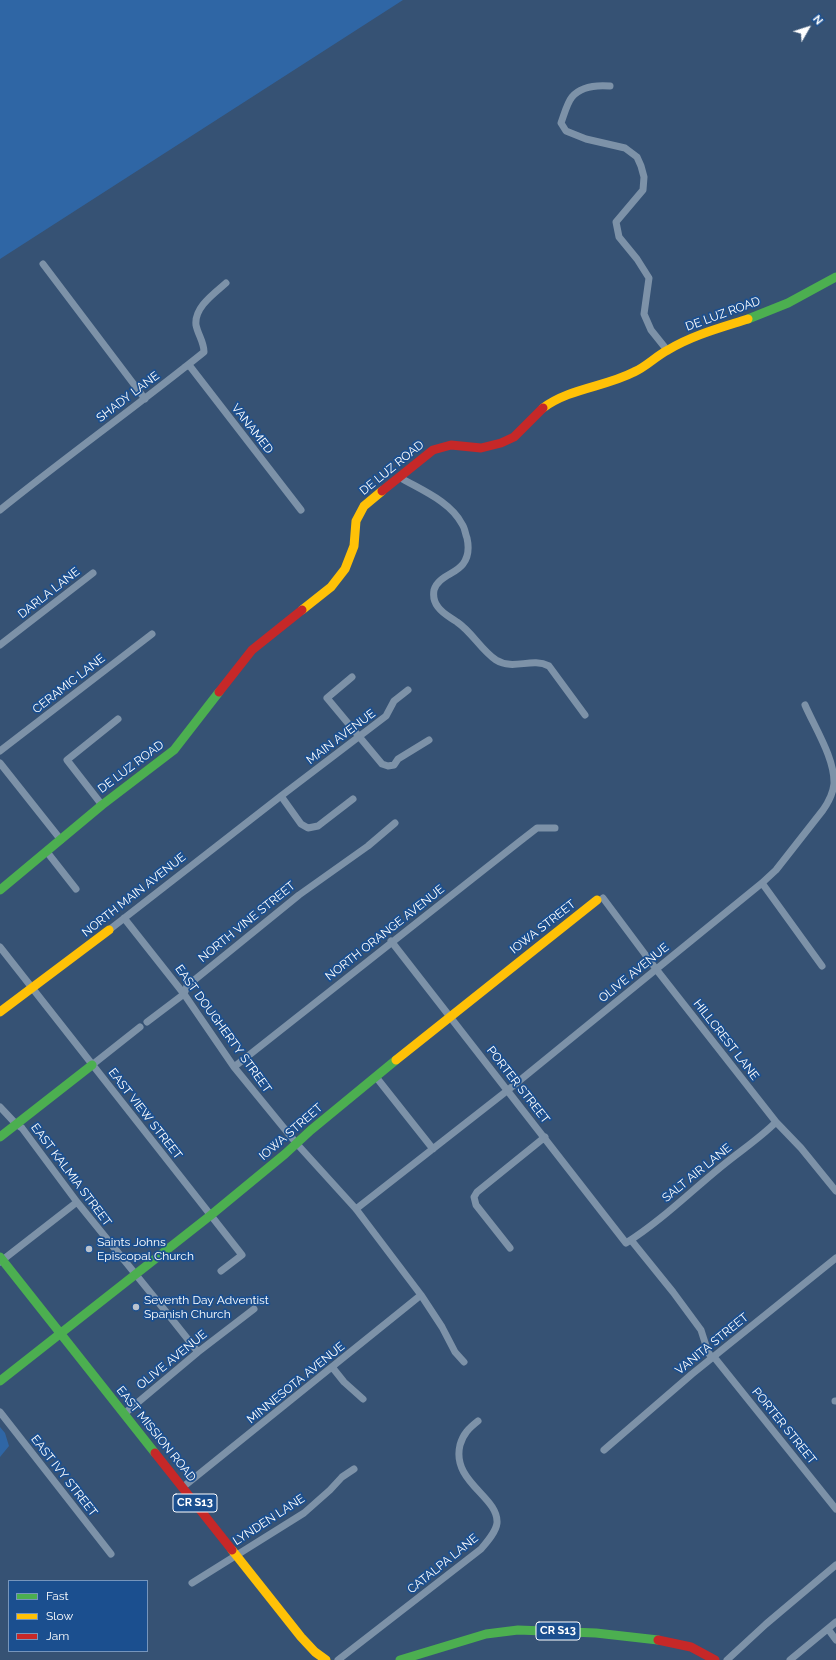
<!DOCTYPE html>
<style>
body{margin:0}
#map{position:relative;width:836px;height:1660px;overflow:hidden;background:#365274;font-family:Raleway,sans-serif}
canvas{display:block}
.legend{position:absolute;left:8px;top:1580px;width:140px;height:72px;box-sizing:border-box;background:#1b4f8f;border:1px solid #7695bc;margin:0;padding:5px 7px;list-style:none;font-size:12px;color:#fff}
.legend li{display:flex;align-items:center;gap:8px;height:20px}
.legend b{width:20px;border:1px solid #7695bc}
.north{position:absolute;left:788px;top:8px;width:40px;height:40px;-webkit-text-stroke:3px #1b4f8f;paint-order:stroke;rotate:51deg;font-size:11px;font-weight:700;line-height:16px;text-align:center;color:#fff}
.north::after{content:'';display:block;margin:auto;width:14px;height:18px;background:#fff;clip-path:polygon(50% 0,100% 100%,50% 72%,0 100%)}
</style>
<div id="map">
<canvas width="836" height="1660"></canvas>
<ul class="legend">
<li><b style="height:5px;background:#4caf50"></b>Fast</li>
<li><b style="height:5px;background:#ffc107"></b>Slow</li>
<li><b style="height:5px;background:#c62828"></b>Jam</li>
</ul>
<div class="north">N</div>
</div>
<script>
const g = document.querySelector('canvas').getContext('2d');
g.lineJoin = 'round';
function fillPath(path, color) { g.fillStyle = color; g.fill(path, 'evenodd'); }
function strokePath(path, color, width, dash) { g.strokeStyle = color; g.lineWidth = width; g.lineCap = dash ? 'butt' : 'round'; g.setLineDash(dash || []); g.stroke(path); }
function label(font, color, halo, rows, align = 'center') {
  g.font = font + ' Raleway,sans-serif'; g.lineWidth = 3.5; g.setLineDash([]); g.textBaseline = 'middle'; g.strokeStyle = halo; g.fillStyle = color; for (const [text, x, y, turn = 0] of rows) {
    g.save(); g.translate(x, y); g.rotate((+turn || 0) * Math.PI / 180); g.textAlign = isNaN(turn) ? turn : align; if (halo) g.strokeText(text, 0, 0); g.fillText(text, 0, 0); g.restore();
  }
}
fillPath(new Path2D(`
 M 0,0 L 403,0 L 0,259 Z
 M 0,1427 L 5,1433 L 9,1446 L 0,1457 Z`), '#2f66a5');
strokePath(new Path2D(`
 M 610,86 C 597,85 581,86 572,97 C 567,103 564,115 561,123 L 566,131 L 586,139 L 625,148 L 637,157 L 641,166 L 644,177 L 643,190 L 616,222 L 619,237 L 637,259 L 649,278 L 644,314 L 651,330 L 667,350
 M 43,264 L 145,399
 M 185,367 L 189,365 L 301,510
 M 399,477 C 421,490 450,501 462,524 C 465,528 465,533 467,538 C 469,547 469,556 463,564 C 456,574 438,576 434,590 C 433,596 434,602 438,607 C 443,614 450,617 457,622 C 472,632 481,650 496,660 C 514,671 531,657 549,666 L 585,715
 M 0,510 C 67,456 137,406 204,352 C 204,342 198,335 196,325 C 194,307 215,293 226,283
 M 0,645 L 93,573
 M 352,677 L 327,698 L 382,764 L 388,766 L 394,765 L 398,759 L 429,740
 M 0,751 L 152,634
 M 0,763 L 61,840
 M 281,796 L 301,824 L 308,828 L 318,826 L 353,799
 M 102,805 L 67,760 L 118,719
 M 47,852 L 76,889
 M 762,883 L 822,966
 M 603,898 L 656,969 L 776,1122 L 801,1148 L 836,1191
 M 124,918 L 184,994 L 234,1067 L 297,1144 L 356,1209 L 421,1295 L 442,1327 L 455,1352 L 464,1362
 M 109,930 L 281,796 L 386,716 L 394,701 L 408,690
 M 391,941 L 626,1243 C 661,1221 690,1192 722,1166 C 740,1151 759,1139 776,1122
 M 0,947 L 242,1255 L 221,1271
 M 147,1022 L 184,994 L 187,986 L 299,895 L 368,846 L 395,823
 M 92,1065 L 140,1027
 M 234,1067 L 519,842 L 537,828 L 555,828
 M 376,1077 L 433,1149
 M 0,1107 L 16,1124 L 22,1128 L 77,1202 L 167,1313 L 198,1352
 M 356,1209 L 508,1090 L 762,883 L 776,870 L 823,810 C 828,803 833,793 834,784 C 835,759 815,728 805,705
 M 631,1240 L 673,1292 L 701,1330 L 708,1352 L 712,1358
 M 510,1248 L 476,1205 L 474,1197 L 477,1192 L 545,1137
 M 0,1262 L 77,1202
 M 714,1357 L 836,1509
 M 332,1367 L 344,1382 L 363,1399
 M 835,1401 L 836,1401
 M 0,1412 L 111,1554
 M 124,1414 L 198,1352 L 254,1309
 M 604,1450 L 692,1374 L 836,1258
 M 183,1487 L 421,1295
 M 192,1583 L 304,1513 L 330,1490 L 342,1477 L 354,1469
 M 828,1629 L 836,1640
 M 338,1660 L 481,1549 C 487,1542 496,1532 497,1523 C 499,1497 451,1482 460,1445 C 463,1434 469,1428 478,1421
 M 727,1660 L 766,1624 L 836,1565
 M 790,1660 L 836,1622`), '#7d92a8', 7);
strokePath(new Path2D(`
 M 748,319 L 788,303 L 836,277
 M 0,890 L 102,805 L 174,750 L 219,692
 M 0,1137 L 92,1065
 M 0,1257 L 155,1453
 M 0,1381 L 211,1215 L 285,1154 L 311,1130 L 396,1060
 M 400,1660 L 486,1634 L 518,1630 L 596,1633 L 658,1640`), '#4caf50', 9);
strokePath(new Path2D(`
 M 543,408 C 570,388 605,387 634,372 C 646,367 656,356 668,350 C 693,335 720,328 748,319
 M 302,610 L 331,587 L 345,569 L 354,546 L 356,521 L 364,506 L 382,491
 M 0,1012 L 109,930
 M 396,1060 L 597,900
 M 232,1550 L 301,1637 L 315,1652 L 326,1660`), '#ffc107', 9);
strokePath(new Path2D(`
 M 382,491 L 433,450 L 451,445 L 481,448 L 501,443 L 514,437 L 543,408
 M 219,692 L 252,650 L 302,610
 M 155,1453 L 232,1550
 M 658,1640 L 691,1647 L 715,1660`), '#c62828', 9);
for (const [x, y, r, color] of [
 [89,1249,4,"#b9c2ce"],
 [136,1307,4,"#b9c2ce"]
]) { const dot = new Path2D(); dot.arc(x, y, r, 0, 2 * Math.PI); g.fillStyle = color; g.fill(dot); strokePath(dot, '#1b4f8f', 1.5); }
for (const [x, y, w] of [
 [195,1503,44],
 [558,1631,44]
]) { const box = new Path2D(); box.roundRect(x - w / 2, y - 9, w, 18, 3); g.fillStyle = '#1b4f8f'; g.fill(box); strokePath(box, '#fff', 1); }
label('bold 11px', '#fff', null, [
 ["CR S13",195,1503],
 ["CR S13",558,1631]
]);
label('12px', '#fff', '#1b4f8f', [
 ["DE LUZ ROAD",723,314,-20],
 ["SHADY LANE",128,397,-37],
 ["VANAMED",252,429,52],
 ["DE LUZ ROAD",392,468,-39],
 ["DARLA LANE",49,593,-38],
 ["CERAMIC LANE",69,684,-38],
 ["MAIN AVENUE",341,737,-37],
 ["DE LUZ ROAD",131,767,-37],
 ["NORTH MAIN AVENUE",134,895,-38],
 ["NORTH VINE STREET",247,922,-39],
 ["IOWA STREET",543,927,-38],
 ["NORTH ORANGE AVENUE",385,933,-38],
 ["OLIVE AVENUE",634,973,-39],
 ["EAST DOUGHERTY STREET",223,1029,54],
 ["HILLCREST LANE",726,1040,52],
 ["PORTER STREET",518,1085,52],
 ["EAST VIEW STREET",145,1114,52],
 ["IOWA STREET",291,1132,-41],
 ["SALT AIR LANE",697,1173,-39],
 ["EAST KALMIA STREET",71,1175,53],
 ["VANITA STREET",712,1344,-39],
 ["OLIVE AVENUE",172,1360,-39],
 ["MINNESOTA AVENUE",296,1383,-39],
 ["PORTER STREET",784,1426,51],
 ["EAST MISSION ROAD",156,1434,51],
 ["EAST IVY STREET",64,1476,52],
 ["LYNDEN LANE",269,1520,-33],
 ["CATALPA LANE",443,1564,-39]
]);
label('12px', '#fff', '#1b4f8f', [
 ["Saints Johns",97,1242],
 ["Episcopal Church",97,1256],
 ["Seventh Day Adventist",144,1300],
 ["Spanish Church",144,1314]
], 'left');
</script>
